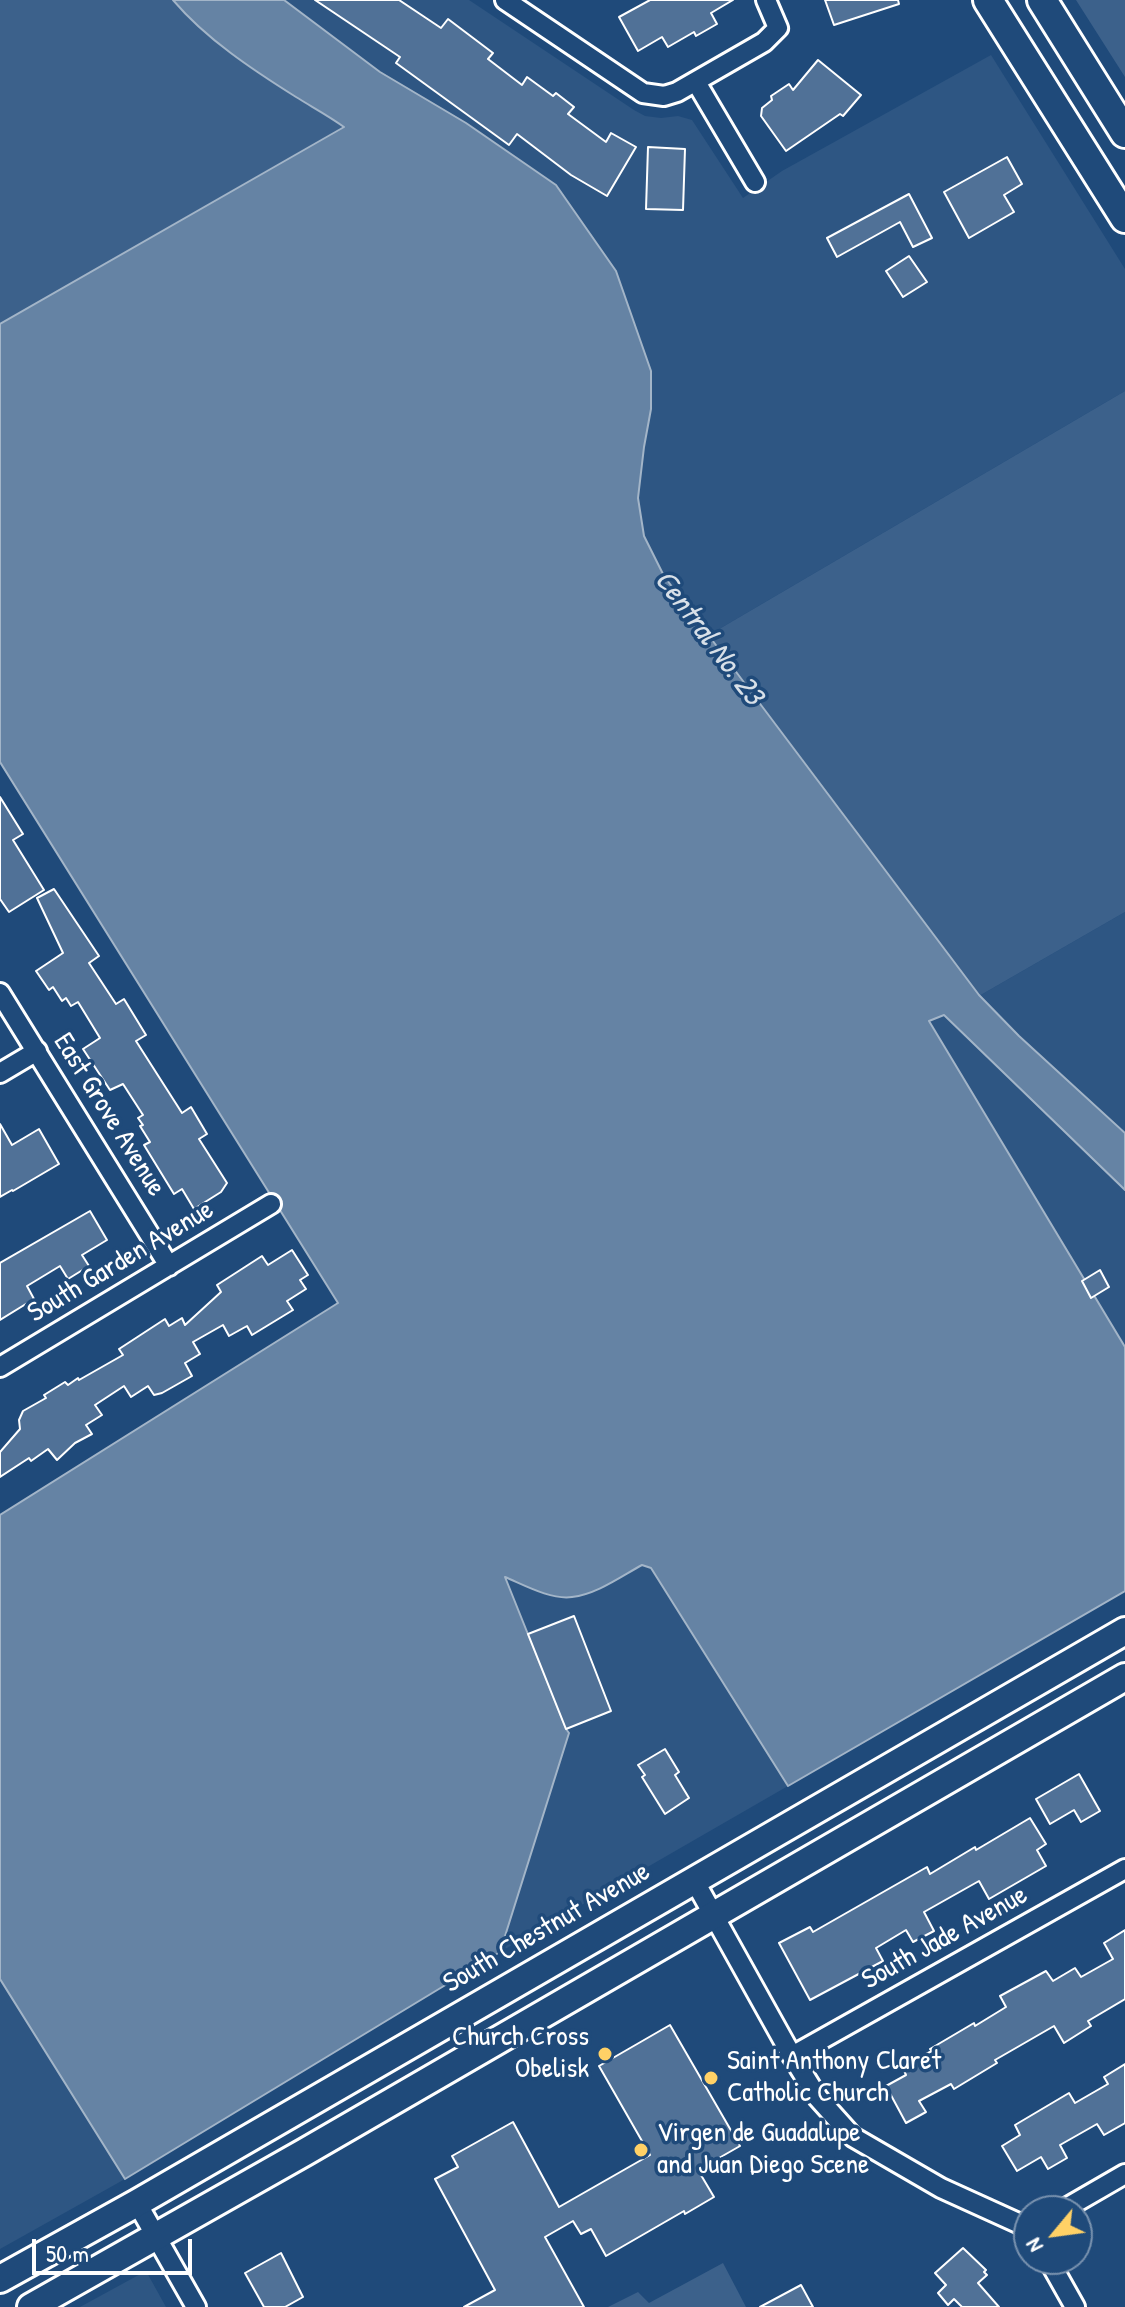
<!DOCTYPE html>
<style>
body{margin:0}
#map{position:relative;width:1125px;height:2307px;overflow:hidden;background:#1f4a7a;font-family:"Patrick Hand",sans-serif}
canvas{display:block}
.north{position:absolute;left:1013px;top:2195px;width:80px;height:80px;box-sizing:border-box;background:#1f4a7a;border:2px solid #7992af;border-radius:50%;rotate:241deg;font-size:22px;font-weight:700;line-height:32px;text-align:center;color:#fff}
.north::after{content:'';display:block;margin:auto;width:28px;height:36px;background:#ffd166;clip-path:polygon(50% 0,100% 100%,50% 72%,0 100%)}
.scale{position:absolute;left:32px;top:2239px;width:160px;height:36px;box-sizing:border-box;border:4px solid #fff;border-top:0;padding-left:10px;font-size:24px;line-height:28px;white-space:nowrap;color:#fff;-webkit-text-stroke:6px #1f4a7a;paint-order:stroke}
</style>
<div id="map">
<canvas width="1125" height="2307"></canvas>
<div class="north">N</div>
<div class="scale">50 m</div>
</div>
<script>
const g = document.querySelector('canvas').getContext('2d');
g.lineJoin = 'round';
function fillPath(path, color) { g.fillStyle = color; g.fill(path, 'evenodd'); }
function strokePath(path, color, width, dash) { g.strokeStyle = color; g.lineWidth = width; g.lineCap = dash ? 'butt' : 'round'; g.setLineDash(dash || []); g.stroke(path); }
function label(font, color, halo, rows, align = 'center') {
  g.font = font + ' "Patrick Hand",sans-serif'; g.lineWidth = 7; g.setLineDash([]); g.textBaseline = 'middle'; g.strokeStyle = halo; g.fillStyle = color; for (const [text, x, y, turn = 0] of rows) {
    g.save(); g.translate(x, y); g.rotate((+turn || 0) * Math.PI / 180); g.textAlign = isNaN(turn) ? turn : align; if (halo) g.strokeText(text, 0, 0); g.fillText(text, 0, 0); g.restore();
  }
}
fillPath(new Path2D(`
 M 284,0 L 469,0 L 634,110 L 645,116 L 661,118 L 678,116 L 692,120 L 743,198 L 782,171 L 991,55 L 1125,269 L 1125,391 L 709,635 L 664,576 L 643,536 L 638,498 L 644,446 L 651,409 L 651,371 L 616,271 L 556,185 L 466,123 L 380,72 Z
 M 1125,912 L 1125,1133 L 1019,1036 L 979,996 Z
 M 944,1015 L 1125,1190 L 1125,1347 L 929,1021 Z
 M 642,1565 L 651,1568 L 788,1786 L 500,1952 L 569,1733 L 504,1577 L 547,1594 L 601,1588 Z
 M 0,1979 L 125,2179 L 0,2249 Z
 M 146,2271 L 166,2307 L 80,2307 Z`), '#2e5683');
fillPath(new Path2D(`
 M 0,0 L 173,0 C 217,52 286,92 344,126 L 0,324 Z
 M 1076,0 L 1125,0 L 1125,77 Z
 M 1125,391 L 1125,912 L 979,996 L 709,635 Z
 M 723,2263 L 746,2307 L 608,2307 L 638,2292 L 649,2303 Z`), '#3c618b');
const water = new Path2D(`
 M 173,0 L 284,0 L 380,72 L 466,123 L 556,185 L 616,271 L 651,371 L 651,409 L 644,447 L 638,498 L 644,536 L 664,576 L 979,995 L 1019,1036 L 1125,1133 L 1125,1190 L 944,1015 L 929,1021 L 1125,1347 L 1125,1591 L 788,1786 L 651,1568 L 642,1565 C 620,1577 597,1594 572,1597 C 551,1600 524,1585 505,1577 L 566,1729 L 569,1733 L 500,1952 L 125,2179 L 0,1979 L 0,1515 L 338,1303 L 0,762 L 0,324 L 344,127 C 329,116 312,107 296,97 C 253,70 206,39 173,0 Z`);
fillPath(water, '#6583a4');
strokePath(water, '#a3b5c8', 2);
const building = new Path2D(`
 M 315,0 L 399,0 L 441,28 L 448,19 L 493,53 L 488,59 L 522,85 L 527,77 L 553,96 L 556,93 L 574,107 L 568,114 L 606,142 L 611,133 L 636,147 L 607,196 L 571,175 L 517,134 L 509,145 L 396,63 L 400,57 Z
 M 650,0 L 733,0 L 711,13 L 717,24 L 696,36 L 694,32 L 668,47 L 662,37 L 638,51 L 619,17 Z
 M 825,0 L 898,0 L 899,4 L 834,25 Z
 M 818,60 L 861,95 L 843,116 L 840,114 L 786,151 L 761,116 L 762,108 L 772,100 L 771,96 L 789,84 L 793,90 Z
 M 648,147 L 685,149 L 683,210 L 646,209 Z
 M 1007,157 L 1022,184 L 1004,195 L 1014,212 L 969,238 L 944,192 Z
 M 909,194 L 932,238 L 913,247 L 900,222 L 837,257 L 827,238 Z
 M 909,256 L 927,282 L 903,297 L 886,271 Z
 M 0,797 L 23,834 L 13,840 L 44,890 L 9,912 L 0,899 Z
 M 54,889 L 99,956 L 89,963 L 116,1004 L 124,999 L 146,1035 L 136,1041 L 182,1113 L 191,1107 L 207,1134 L 199,1139 L 227,1183 L 221,1192 L 194,1209 L 182,1189 L 174,1194 L 144,1145 L 150,1142 L 140,1126 L 143,1125 L 138,1118 L 143,1115 L 123,1084 L 110,1090 L 83,1049 L 100,1038 L 78,1002 L 71,1006 L 66,998 L 62,1001 L 53,987 L 49,990 L 36,971 L 63,953 L 37,898 Z
 M 0,1124 L 12,1145 L 39,1129 L 59,1164 L 13,1191 L 12,1190 L 0,1197 Z
 M 90,1211 L 107,1240 L 82,1255 L 89,1266 L 68,1279 L 60,1266 L 27,1286 L 34,1299 L 0,1320 L 0,1263 Z
 M 292,1250 L 308,1275 L 300,1280 L 306,1289 L 287,1301 L 293,1310 L 252,1335 L 247,1326 L 229,1336 L 223,1325 L 193,1342 L 200,1354 L 185,1363 L 192,1376 L 162,1393 L 154,1395 L 148,1386 L 131,1397 L 124,1386 L 95,1405 L 102,1415 L 86,1425 L 92,1434 L 75,1443 L 57,1460 L 48,1449 L 31,1461 L 29,1458 L 0,1477 L 0,1452 L 20,1429 L 19,1420 L 23,1411 L 46,1398 L 44,1395 L 65,1382 L 68,1385 L 78,1378 L 79,1380 L 123,1355 L 119,1349 L 165,1319 L 169,1326 L 182,1318 L 185,1325 L 221,1292 L 217,1285 L 262,1256 L 268,1265 Z
 M 1100,1270 L 1109,1287 L 1091,1298 L 1082,1281 Z
 M 574,1616 L 611,1711 L 566,1729 L 528,1634 Z
 M 665,1749 L 679,1772 L 675,1775 L 689,1798 L 665,1814 L 642,1777 L 645,1775 L 638,1765 Z
 M 1079,1774 L 1100,1811 L 1081,1822 L 1074,1810 L 1050,1824 L 1036,1799 Z
 M 1030,1818 L 1046,1844 L 1037,1850 L 1046,1866 L 989,1899 L 979,1881 L 924,1912 L 934,1931 L 913,1942 L 906,1930 L 876,1948 L 883,1961 L 810,2000 L 779,1943 L 810,1927 L 813,1932 L 927,1867 L 930,1874 L 975,1847 L 976,1850 Z
 M 1125,1930 L 1125,1999 L 1088,2021 L 1091,2026 L 1064,2043 L 1054,2026 L 995,2060 L 997,2063 L 954,2089 L 951,2084 L 919,2101 L 926,2112 L 906,2123 L 886,2086 L 906,2075 L 902,2066 L 932,2051 L 930,2049 L 974,2023 L 975,2026 L 1006,2007 L 1000,1996 L 1046,1971 L 1053,1981 L 1075,1968 L 1081,1977 L 1113,1959 L 1104,1943 Z
 M 670,2025 L 740,2146 L 698,2170 L 714,2197 L 685,2214 L 684,2211 L 606,2256 L 591,2229 L 581,2234 L 573,2221 L 545,2237 L 584,2307 L 464,2307 L 495,2290 L 435,2179 L 458,2167 L 452,2156 L 513,2122 L 559,2207 L 650,2155 L 599,2066 Z
 M 1125,2064 L 1125,2123 L 1104,2135 L 1097,2124 L 1060,2145 L 1067,2158 L 1048,2169 L 1041,2157 L 1017,2171 L 1002,2146 L 1020,2135 L 1015,2125 L 1069,2093 L 1075,2103 L 1108,2084 L 1104,2077 Z
 M 963,2248 L 986,2270 L 984,2272 L 987,2275 L 978,2283 L 999,2307 L 962,2307 L 954,2299 L 948,2305 L 938,2293 L 946,2285 L 935,2273 Z
 M 281,2253 L 303,2297 L 285,2307 L 264,2307 L 245,2273 Z
 M 801,2285 L 813,2307 L 760,2307 Z`);
fillPath(building, '#507197');
strokePath(building, '#fff', 2);
const minor = new Path2D(`
 M 505,0 L 643,93 L 664,96 L 677,92 L 764,42 L 778,28 L 766,0
 M 696,82 L 755,182
 M 0,993 L 169,1266
 M 0,1073 L 37,1051
 M 0,1367 L 271,1204
 M 694,1880 L 792,2056 L 818,2098 L 853,2137 L 941,2188 L 1029,2228
 M 792,2056 L 1125,1869
 M 137,2203 L 196,2307
 M 1061,2211 L 1125,2174
 M 1048,2259 L 1075,2307`);
const secondary = new Path2D(`
 M 0,2279 L 137,2203 L 1125,1631
 M 31,2307 L 305,2152 L 1125,1677`);
const primary = new Path2D(`
 M 988,0 L 1125,218
 M 1042,0 L 1125,133`);
strokePath(minor, '#fff', 24);
strokePath(secondary, '#fff', 32);
strokePath(primary, '#fff', 34);
strokePath(minor, '#1f4a7a', 18);
strokePath(secondary, '#1f4a7a', 26);
strokePath(primary, '#1f4a7a', 28);
for (const [x, y, r, color] of [
 [605,2054,8,"#ffd166"],
 [711,2078,8,"#ffd166"],
 [641,2150,8,"#ffd166"]
]) { const dot = new Path2D(); dot.arc(x, y, r, 0, 2 * Math.PI); g.fillStyle = color; g.fill(dot); strokePath(dot, '#1f4a7a', 3); }
label('28px', '#fff', '#1f4a7a', [
 ["East Grove Avenue",109,1115,58],
 ["South Garden Avenue",121,1262,-31],
 ["South Chestnut Avenue",547,1928,-30],
 ["South Jade Avenue",945,1938,-29]
]);
label('28px', '#fff', '#1f4a7a', [
 ["Church Cross",589,2038,"right"],
 ["Obelisk",589,2070,"right"],
 ["Saint Anthony Claret",727,2062],
 ["Catholic Church",727,2094],
 ["Virgen de Guadalupe",657,2134],
 ["and Juan Diego Scene",657,2166]
], 'left');
label('italic 30px', '#d8e0e8', '#1f4a7a', [
 ["Central No. 23",708,638,53]
]);
</script>
